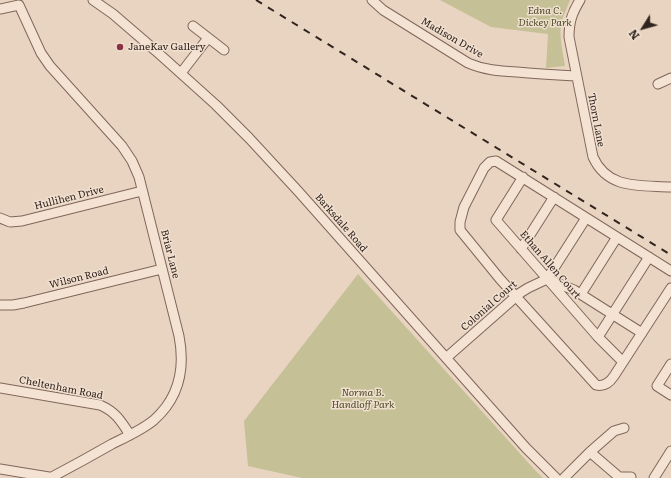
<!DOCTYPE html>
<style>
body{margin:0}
#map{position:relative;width:671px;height:478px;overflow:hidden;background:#e8d4c1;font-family:Literata,serif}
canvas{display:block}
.north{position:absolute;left:623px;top:8px;width:40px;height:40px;-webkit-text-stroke:3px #f1e0d0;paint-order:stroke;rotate:233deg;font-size:11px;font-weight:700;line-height:16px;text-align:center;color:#31231d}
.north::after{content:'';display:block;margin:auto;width:14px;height:18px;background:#31231d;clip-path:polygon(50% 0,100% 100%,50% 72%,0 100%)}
</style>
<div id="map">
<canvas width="671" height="478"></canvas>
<div class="north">N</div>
</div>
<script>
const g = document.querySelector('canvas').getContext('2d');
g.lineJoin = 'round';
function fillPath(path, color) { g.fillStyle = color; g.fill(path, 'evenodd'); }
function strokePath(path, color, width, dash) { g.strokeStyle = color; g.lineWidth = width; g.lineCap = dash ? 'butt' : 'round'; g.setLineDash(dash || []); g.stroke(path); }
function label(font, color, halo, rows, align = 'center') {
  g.font = font + ' Literata,serif'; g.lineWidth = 3; g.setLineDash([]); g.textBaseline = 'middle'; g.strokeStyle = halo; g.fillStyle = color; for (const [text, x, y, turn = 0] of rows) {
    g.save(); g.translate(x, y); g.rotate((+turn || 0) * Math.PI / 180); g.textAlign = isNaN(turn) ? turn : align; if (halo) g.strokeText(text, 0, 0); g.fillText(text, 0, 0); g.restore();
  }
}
fillPath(new Path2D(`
 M 440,0 L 570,0 C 567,8 563,16 561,24 C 559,37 563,53 565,66 L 546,68 L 548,34 L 491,27 Z
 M 358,274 L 534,469 L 543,478 L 302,478 L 248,466 L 244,421 Z`), '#c5c096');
const minor = new Path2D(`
 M 93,0 L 113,14 L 156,51 L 216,105 L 249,138 L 298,191 L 526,448 L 556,478
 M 372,0 L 383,10 L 468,63 C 484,70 499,71 517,72 C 537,74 556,75 576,76
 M 580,0 C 572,13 569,22 569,37 L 593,157 C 608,190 640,185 671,187
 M 0,9 L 19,5 L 41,53 L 50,66 L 122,146 L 132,161 L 139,177 L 179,336 C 185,367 180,397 154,420 C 142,430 126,437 112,444 C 91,456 71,467 50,478
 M 193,26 L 224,50
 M 181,73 L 208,38
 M 658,84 L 671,78
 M 523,177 L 496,220 L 598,337 L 623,362
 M 0,218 L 10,222 L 22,221 L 142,191
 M 521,249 L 554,197
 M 671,271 L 496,161 L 490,162 L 484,168 L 464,207 L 460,222 L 460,230 L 500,279 L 596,385 C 604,387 610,382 614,376 L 671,288
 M 547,279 L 586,218
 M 581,294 L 617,237
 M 0,305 L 13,305 L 24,303 L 162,269
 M 598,337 L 649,257
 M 446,358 L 520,293 L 528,288 L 547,279 L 574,290 L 642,333
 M 671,364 L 657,386 L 671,395
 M 0,388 L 100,405 C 116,412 121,421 130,435
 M 590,452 L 619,477 L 631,477
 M 0,469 L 55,478
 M 564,478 L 590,452 L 614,431 L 624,428
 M 654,478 L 671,451`);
strokePath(minor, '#80665a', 11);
strokePath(minor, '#f4e3d3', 9);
strokePath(new Path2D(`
 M 256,0 L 671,255`), '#31231d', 2, [7, 7]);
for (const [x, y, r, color] of [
 [120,47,4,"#893145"]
]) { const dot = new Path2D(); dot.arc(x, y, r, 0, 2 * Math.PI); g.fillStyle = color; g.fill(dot); strokePath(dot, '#f1e0d0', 1.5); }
label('italic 10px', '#4a4c26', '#f1e0d0', [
 ["Edna C.",545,11],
 ["Dickey Park",545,23],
 ["Norma B.",363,393],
 ["Handloff Park",363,405]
]);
label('10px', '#31231d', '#f1e0d0', [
 ["Madison Drive",452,38,30],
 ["Thorn Lane",596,120,79],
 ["Hullihen Drive",69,198,-14],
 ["Barksdale Road",341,223,49],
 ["Briar Lane",170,254,76],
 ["Ethan Allen Court",550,265,49],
 ["Wilson Road",79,278,-14],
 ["Colonial Court",489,306,-41],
 ["Cheltenham Road",61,388,11]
]);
label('10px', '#31231d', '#f1e0d0', [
 ["JaneKav Gallery",128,47]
], 'left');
</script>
